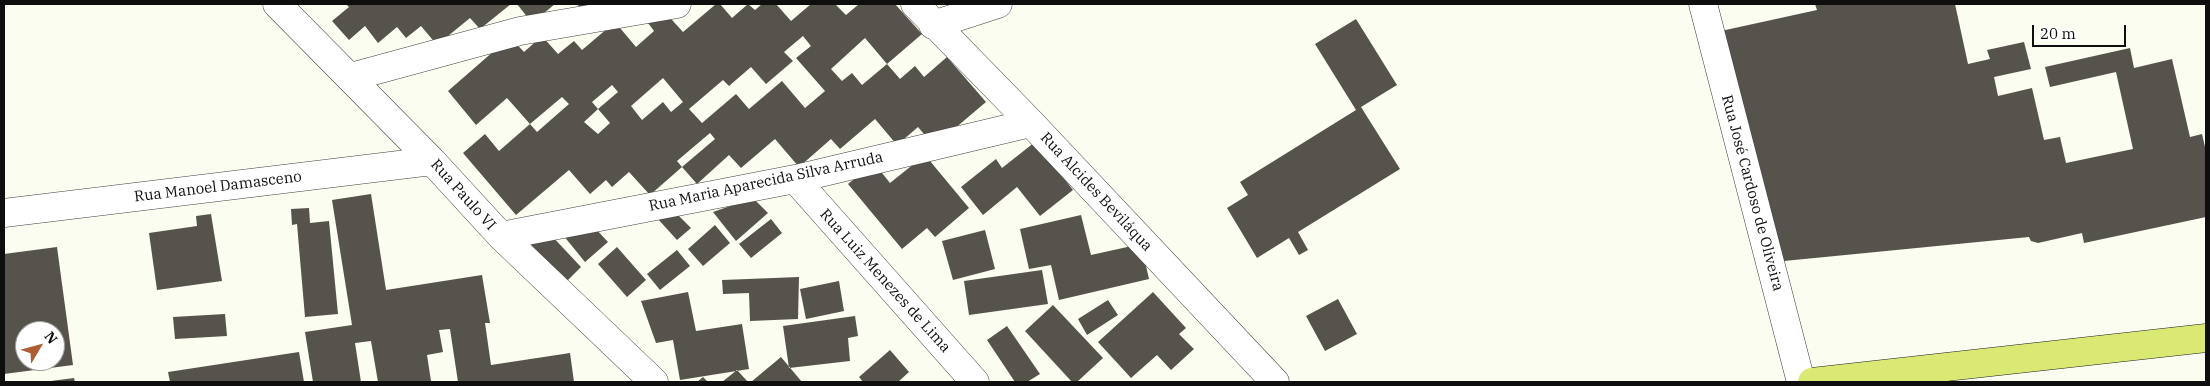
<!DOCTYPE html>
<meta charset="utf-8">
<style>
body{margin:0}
#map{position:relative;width:2210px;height:386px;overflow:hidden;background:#fbfdf0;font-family:"IBM Plex Serif",serif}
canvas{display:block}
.frame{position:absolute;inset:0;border:5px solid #0e0e0e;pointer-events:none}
.north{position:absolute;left:15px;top:321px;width:50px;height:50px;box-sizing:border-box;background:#fff;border:1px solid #9f9f9f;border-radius:50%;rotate:53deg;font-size:14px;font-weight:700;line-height:20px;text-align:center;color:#0e0e0e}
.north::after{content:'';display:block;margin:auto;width:18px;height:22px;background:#ae5d35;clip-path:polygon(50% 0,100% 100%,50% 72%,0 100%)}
.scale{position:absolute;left:2032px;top:25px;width:94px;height:22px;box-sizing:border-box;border:2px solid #0e0e0e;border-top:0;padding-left:6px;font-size:15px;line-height:18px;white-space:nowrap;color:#0e0e0e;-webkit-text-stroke:4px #fff;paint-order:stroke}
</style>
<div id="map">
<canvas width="2210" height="386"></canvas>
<div class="frame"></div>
<div class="north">N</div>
<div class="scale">20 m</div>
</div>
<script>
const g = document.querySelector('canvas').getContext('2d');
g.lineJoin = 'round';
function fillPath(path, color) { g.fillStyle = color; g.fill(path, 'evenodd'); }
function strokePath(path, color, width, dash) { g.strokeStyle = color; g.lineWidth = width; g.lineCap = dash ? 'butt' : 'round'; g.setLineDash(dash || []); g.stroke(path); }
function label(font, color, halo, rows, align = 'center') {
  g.font = font + ' "IBM Plex Serif",serif'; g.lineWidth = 5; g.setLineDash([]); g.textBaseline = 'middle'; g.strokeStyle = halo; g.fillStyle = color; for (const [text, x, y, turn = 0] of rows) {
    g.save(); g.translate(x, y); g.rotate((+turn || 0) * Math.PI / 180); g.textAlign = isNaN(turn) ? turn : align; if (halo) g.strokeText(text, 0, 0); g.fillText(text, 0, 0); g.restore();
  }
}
fillPath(new Path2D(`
 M 346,4 L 511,4 L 480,29 L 470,18 L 437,45 L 421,26 L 406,38 L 397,27 L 378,43 L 365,26 L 349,40 L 332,21 L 349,7 Z
 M 517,4 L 555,4 L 532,23 Z
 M 577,4 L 604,4 L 588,17 Z
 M 716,4 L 720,4 L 732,18 L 748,4 L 755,10 L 762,4 L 776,4 L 791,21 L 811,4 L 835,4 L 846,15 L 859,4 L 895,4 L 922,34 L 887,64 L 900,79 L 915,66 L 924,77 L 947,57 L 986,102 L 934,146 L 918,127 L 897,145 L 875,119 L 840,149 L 831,139 L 799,167 L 775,139 L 741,168 L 729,155 L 697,184 L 682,167 L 650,195 L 629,172 L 612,187 L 606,180 L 590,194 L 569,170 L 516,215 L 463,153 L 485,134 L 499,151 L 530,124 L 507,98 L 476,125 L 448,91 L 510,37 L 524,52 L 542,36 L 558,54 L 574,41 L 582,50 L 615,22 L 636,47 L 654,31 L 648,23 L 663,10 L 683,32 ZM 803,36 L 811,46 L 796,58 L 825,91 L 805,108 L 782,81 L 749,109 L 736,94 L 702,123 L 689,109 L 723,80 L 729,86 L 751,67 L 766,84 L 793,61 L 784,52 ZM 865,38 L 887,64 L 862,85 L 852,73 L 842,81 L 831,69 ZM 663,78 L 683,102 L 671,112 L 663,102 L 642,120 L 631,106 ZM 612,85 L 618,92 L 598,109 L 592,102 ZM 562,97 L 569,104 L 537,132 L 530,124 ZM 598,109 L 610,123 L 598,134 L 584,122 ZM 710,133 L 715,139 L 682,167 L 677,161 Z
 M 1815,4 L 1955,4 L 1968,64 L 1990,59 L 1987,50 L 2024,42 L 2031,69 L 1994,77 L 1998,96 L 2032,88 L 2044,140 L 2060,137 L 2066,163 L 2133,149 L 2116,72 L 2050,87 L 2045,67 L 2130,48 L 2134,68 L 2172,59 L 2190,137 L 2202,134 L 2206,151 L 2206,217 L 2084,243 L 2082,233 L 2038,243 L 2031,241 L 2029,237 L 1784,261 L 1721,31 L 1817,10 Z
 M 1356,19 L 1397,85 L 1361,107 L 1400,169 L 1298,232 L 1308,250 L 1299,255 L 1289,238 L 1257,258 L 1227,208 L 1248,195 L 1240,182 L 1356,110 L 1315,44 Z
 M 1035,142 L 1073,190 L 1040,216 L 1017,187 L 983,215 L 961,187 L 996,159 L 1002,168 Z
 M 925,155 L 969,208 L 935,237 L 927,228 L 902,249 L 848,184 L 874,163 L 890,183 Z
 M 371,194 L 386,290 L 482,275 L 490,323 L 485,323 L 491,365 L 570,353 L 574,382 L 458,382 L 450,329 L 439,330 L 443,352 L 427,355 L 431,381 L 378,382 L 371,341 L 355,343 L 361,382 L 313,382 L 305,332 L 352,325 L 332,200 Z
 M 753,198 L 768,213 L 736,241 L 713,212 Z
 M 309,208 L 310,223 L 329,221 L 338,314 L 305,317 L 297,224 L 292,225 L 291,209 Z
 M 675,212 L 691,228 L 677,240 L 657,218 Z
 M 211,214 L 222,281 L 157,290 L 149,233 L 197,226 L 196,216 Z
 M 1081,215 L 1091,255 L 1141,244 L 1149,279 L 1059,300 L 1051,265 L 1029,269 L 1020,229 Z
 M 771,219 L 782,233 L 751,258 L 739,244 Z
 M 715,225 L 730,243 L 703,266 L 688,249 Z
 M 594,227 L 608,242 L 585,262 L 563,235 Z
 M 985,230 L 995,269 L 953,280 L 942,241 Z
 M 550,234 L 581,267 L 563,285 L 527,245 Z
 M 57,247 L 73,365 L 4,374 L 4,254 ZM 25,331 L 55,331 L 55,361 L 25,361 Z
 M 617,247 L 646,280 L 627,297 L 598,264 Z
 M 677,250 L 690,266 L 660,290 L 647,274 Z
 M 1042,270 L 1048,304 L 969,315 L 964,281 Z
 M 799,277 L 798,319 L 750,321 L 749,293 L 723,294 L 722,280 Z
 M 839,281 L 844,311 L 806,319 L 800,289 Z
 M 688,292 L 696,331 L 742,324 L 749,369 L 680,380 L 673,340 L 656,343 L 641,301 Z
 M 1153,292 L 1186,328 L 1179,334 L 1194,349 L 1171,370 L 1157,355 L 1131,378 L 1098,342 Z
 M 1338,299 L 1357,334 L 1325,351 L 1306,316 Z
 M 1108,300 L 1118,315 L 1087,335 L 1078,319 Z
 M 1053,305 L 1103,358 L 1077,382 L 1072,382 L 1025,331 Z
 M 225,314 L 227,336 L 175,339 L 173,317 Z
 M 855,316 L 858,336 L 848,338 L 850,361 L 789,368 L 783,326 Z
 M 1007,326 L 1040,374 L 1027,382 L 1015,382 L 987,340 Z
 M 890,350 L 909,372 L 898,382 L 863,382 L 859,377 Z
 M 299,352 L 304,382 L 170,382 L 168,372 Z
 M 781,357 L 802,382 L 751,382 Z
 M 737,370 L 748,382 L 722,382 Z
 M 703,377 L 708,382 L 697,382 Z
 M 74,378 L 75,382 L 51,382 L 51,381 Z`), '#55534b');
const minor = new Path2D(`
 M 277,4 L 432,161 L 501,236 L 654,382
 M 915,4 L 1031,123 L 1275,382
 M 1703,4 L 1801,382
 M 933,25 L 998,4
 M 351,77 L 520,31 L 677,4
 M 795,179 L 975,382
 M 4,213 L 432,161
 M 501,236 L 795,179 L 1031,123`);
const major = new Path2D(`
 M 1812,382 L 2206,338`);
strokePath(minor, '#414141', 29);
strokePath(major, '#1f1f1f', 29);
strokePath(minor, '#fff', 28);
strokePath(major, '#dae974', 28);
label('15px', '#0e0e0e', '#fff', [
 ["Rua Maria Aparecida Silva Arruda",766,182,-12],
 ["Rua Manoel Damasceno",218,187,-7],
 ["Rua Alcides Beviláqua",1096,192,47],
 ["Rua José Cardoso de Oliveira",1752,193,75],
 ["Rua Paulo VI",463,195,48],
 ["Rua Luiz Menezes de Lima",885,281,48]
]);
</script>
